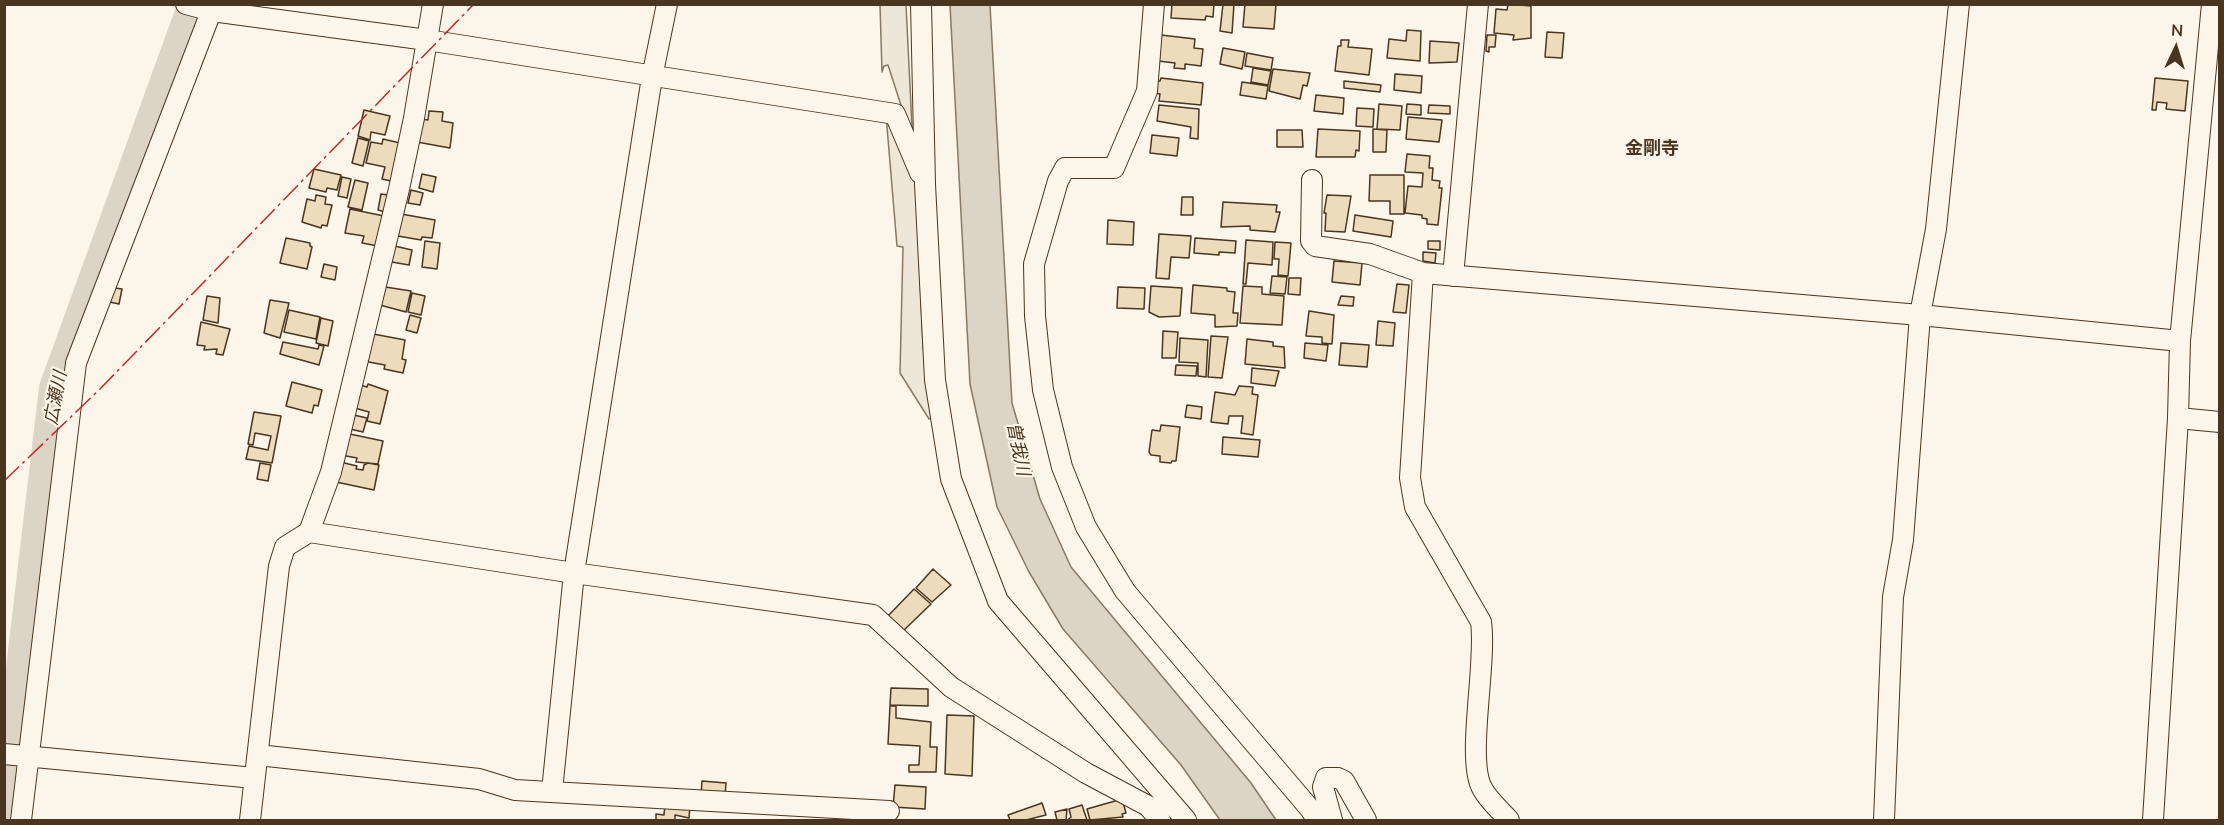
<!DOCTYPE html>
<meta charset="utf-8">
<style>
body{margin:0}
#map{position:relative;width:2224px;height:825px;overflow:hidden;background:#fbf6e9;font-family:Mulish,sans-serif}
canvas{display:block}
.frame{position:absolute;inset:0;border:6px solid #4a3520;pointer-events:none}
.north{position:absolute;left:2146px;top:18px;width:60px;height:60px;-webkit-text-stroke:4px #fbf6e9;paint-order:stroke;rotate:4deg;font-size:16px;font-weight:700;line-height:24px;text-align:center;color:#4a3520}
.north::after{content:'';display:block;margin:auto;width:21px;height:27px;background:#4a3520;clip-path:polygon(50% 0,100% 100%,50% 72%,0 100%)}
</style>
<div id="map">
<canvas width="2224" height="825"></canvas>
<div class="frame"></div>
<div class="north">N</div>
</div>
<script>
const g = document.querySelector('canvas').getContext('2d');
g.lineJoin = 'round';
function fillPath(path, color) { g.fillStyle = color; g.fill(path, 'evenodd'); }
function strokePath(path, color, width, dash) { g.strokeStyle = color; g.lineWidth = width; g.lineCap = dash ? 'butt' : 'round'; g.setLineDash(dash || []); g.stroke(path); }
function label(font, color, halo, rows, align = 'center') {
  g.font = font + ' Mulish,"Noto Sans JP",sans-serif'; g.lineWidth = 4.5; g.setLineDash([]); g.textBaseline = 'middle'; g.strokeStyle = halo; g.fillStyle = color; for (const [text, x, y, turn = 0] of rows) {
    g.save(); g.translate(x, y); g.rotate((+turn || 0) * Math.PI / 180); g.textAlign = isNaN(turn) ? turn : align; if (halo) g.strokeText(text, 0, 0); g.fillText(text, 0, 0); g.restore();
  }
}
const green = new Path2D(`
 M 880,5 L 906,5 L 912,127 L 909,130 L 888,65 L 884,66 L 882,72 Z
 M 886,115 L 906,151 L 916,186 L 923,346 L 932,418 L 929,419 L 900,373 L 903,247 L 897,246 Z`);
fillPath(green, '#ede6d9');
strokePath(green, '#887966', 1.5);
const water = new Path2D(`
 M 950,5 L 990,5 L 1012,403 L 1040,499 L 1071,567 L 1251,783 L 1276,820 L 1220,820 L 1181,765 L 1063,629 L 1029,572 L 997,507 L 970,384 Z`);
fillPath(water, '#dcd4c6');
strokePath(water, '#887966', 1.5);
strokePath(new Path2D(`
 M 4,813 L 54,388 L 193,4`), '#dcd4c6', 30);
const building = new Path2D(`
 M 1172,4 L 1214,4 L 1213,17 L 1206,16 L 1205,20 L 1171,18 Z
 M 1223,4 L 1234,4 L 1232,33 L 1220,31 Z
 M 1245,4 L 1276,4 L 1274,29 L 1243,27 Z
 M 1508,4 L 1531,6 L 1531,38 L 1513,40 L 1514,35 L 1494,33 L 1496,9 L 1507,10 Z
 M 1407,30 L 1421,31 L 1420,61 L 1387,58 L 1389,39 L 1406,41 Z
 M 1547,32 L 1564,33 L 1562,58 L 1545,57 Z
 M 1161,35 L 1195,39 L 1194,48 L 1203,49 L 1201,66 L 1185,64 L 1185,69 L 1174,68 L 1175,63 L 1158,61 Z
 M 1487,35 L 1496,35 L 1495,47 L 1489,47 L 1489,52 L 1486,51 Z
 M 1341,40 L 1349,40 L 1348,47 L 1372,49 L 1369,75 L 1335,71 L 1338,46 L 1341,46 Z
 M 1430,41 L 1459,43 L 1457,62 L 1429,63 Z
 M 1223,48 L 1245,52 L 1242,69 L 1220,64 Z
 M 1247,53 L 1273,58 L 1271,70 L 1245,66 Z
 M 1253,68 L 1271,71 L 1268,85 L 1251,82 Z
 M 1273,69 L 1310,73 L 1307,86 L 1303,85 L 1300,99 L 1269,91 Z
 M 1395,74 L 1422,76 L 1421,93 L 1394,90 Z
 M 1161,78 L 1203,83 L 1201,105 L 1159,101 L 1160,94 L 1155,93 L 1156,81 L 1160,81 Z
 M 2155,78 L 2188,81 L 2185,111 L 2166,109 L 2167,103 L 2157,102 L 2156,110 L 2152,110 Z
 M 1344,81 L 1381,85 L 1380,92 L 1344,88 Z
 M 1242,82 L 1268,86 L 1266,99 L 1240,95 Z
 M 1316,95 L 1344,98 L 1343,114 L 1314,111 Z
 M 1379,104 L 1402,106 L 1400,130 L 1377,129 Z
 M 1407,104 L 1421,105 L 1421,115 L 1406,114 Z
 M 1159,105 L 1199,109 L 1198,139 L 1190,138 L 1191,127 L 1157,121 Z
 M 1429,105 L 1450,106 L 1450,114 L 1428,113 Z
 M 1357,108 L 1374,109 L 1373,127 L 1356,126 Z
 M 364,110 L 390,116 L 385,135 L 371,132 L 370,140 L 358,136 Z
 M 429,111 L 443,112 L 442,121 L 453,123 L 450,148 L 417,142 L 420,119 L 428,120 Z
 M 1408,117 L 1442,120 L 1439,142 L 1406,139 Z
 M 1318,129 L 1360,131 L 1359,151 L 1356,150 L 1355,157 L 1316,157 Z
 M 1373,129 L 1387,130 L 1386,152 L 1373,152 Z
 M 1277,130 L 1302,130 L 1303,147 L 1277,147 Z
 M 1152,135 L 1179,138 L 1177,156 L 1150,153 Z
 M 358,138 L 369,141 L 363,166 L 352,163 Z
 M 383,139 L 400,143 L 391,181 L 382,179 L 385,167 L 366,163 L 371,142 L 382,144 Z
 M 1407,154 L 1430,156 L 1429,168 L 1433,168 L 1432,180 L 1440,181 L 1439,188 L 1442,188 L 1438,225 L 1427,224 L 1427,219 L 1422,218 L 1422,215 L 1405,213 L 1408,186 L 1422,187 L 1423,173 L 1405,172 Z
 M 314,169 L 341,175 L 337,190 L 327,188 L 326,192 L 309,188 Z
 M 422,174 L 436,177 L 433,192 L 419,188 Z
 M 1370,175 L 1404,175 L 1404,214 L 1390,214 L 1390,201 L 1369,201 Z
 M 342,177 L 351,179 L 347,198 L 338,196 Z
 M 355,180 L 368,183 L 362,210 L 348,207 Z
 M 411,190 L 423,193 L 420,205 L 408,203 Z
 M 381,194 L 388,195 L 385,212 L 378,210 Z
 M 316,195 L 326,197 L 325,204 L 332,205 L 327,226 L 322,225 L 321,228 L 302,222 L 307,199 L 315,201 Z
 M 1327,195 L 1351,196 L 1345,232 L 1325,231 L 1326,213 L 1324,213 Z
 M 1182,197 L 1193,197 L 1193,215 L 1181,215 Z
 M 1223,202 L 1277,205 L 1276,212 L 1280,212 L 1275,232 L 1250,230 L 1250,226 L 1221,227 Z
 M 350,209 L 384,216 L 378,246 L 362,243 L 364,236 L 345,233 Z
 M 401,214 L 435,220 L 432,238 L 422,237 L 421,240 L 398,236 Z
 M 1355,215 L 1393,221 L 1391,237 L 1353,231 Z
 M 1108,220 L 1134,222 L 1133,245 L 1107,244 Z
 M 1159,234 L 1191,236 L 1189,258 L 1171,257 L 1169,279 L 1156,278 Z
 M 286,238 L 310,243 L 310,246 L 312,247 L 307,269 L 280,263 Z
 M 1195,238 L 1236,241 L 1235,253 L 1219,252 L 1219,255 L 1194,253 Z
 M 1246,240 L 1273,242 L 1272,265 L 1248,263 L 1246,284 L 1243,284 Z
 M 425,241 L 440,243 L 437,269 L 422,267 Z
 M 1428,241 L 1440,241 L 1440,250 L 1428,249 Z
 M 1275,242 L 1291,243 L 1288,276 L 1278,275 L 1279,259 L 1274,259 Z
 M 390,245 L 412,250 L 409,265 L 386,261 Z
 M 1423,252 L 1436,253 L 1435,263 L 1423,261 Z
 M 1334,261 L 1362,263 L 1360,285 L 1332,282 Z
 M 324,264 L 337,267 L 335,280 L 321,277 Z
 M 1272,276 L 1287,277 L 1285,294 L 1270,293 Z
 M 1289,278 L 1301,278 L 1300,295 L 1288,294 Z
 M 1397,284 L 1409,285 L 1406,313 L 1393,312 Z
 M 1193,285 L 1227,288 L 1227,291 L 1235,292 L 1233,313 L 1238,313 L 1237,326 L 1215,327 L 1215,315 L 1191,313 Z
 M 379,286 L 411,291 L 406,312 L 376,304 Z
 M 1151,286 L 1182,288 L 1180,316 L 1159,317 L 1149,312 Z
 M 1243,286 L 1262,287 L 1262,294 L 1284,296 L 1282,325 L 1240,323 Z
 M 108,287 L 122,289 L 119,304 L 105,301 Z
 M 1118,287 L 1145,288 L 1144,309 L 1117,308 Z
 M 412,293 L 425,296 L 421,315 L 408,312 Z
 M 207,296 L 220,298 L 218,323 L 203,320 Z
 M 1341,296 L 1354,297 L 1353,306 L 1338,305 Z
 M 270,300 L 289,303 L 280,338 L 264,333 Z
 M 289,310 L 320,317 L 316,339 L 284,332 Z
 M 1309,311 L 1334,315 L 1332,344 L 1322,343 L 1322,337 L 1306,336 Z
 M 410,315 L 421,318 L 417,333 L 406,330 Z
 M 321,318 L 333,321 L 328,346 L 316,343 Z
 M 1378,321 L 1395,323 L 1393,346 L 1376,345 Z
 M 201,322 L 230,329 L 223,355 L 216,354 L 217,349 L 204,350 L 205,346 L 197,345 Z
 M 1163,331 L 1178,332 L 1176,358 L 1162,358 Z
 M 368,333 L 405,340 L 402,359 L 406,360 L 403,373 L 384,369 L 385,365 L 363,361 Z
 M 1211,336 L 1228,337 L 1222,378 L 1208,377 Z
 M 1180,338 L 1208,340 L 1206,377 L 1198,376 L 1198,363 L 1179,362 Z
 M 1247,339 L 1273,342 L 1273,346 L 1284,347 L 1285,368 L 1245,364 Z
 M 283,342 L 318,349 L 319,345 L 324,346 L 319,365 L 280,354 Z
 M 1305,343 L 1328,345 L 1326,361 L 1304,358 Z
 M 1341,343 L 1369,345 L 1367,367 L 1339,365 Z
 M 1176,365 L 1197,366 L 1196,376 L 1175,375 Z
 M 1252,368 L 1279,371 L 1275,386 L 1251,383 Z
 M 292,382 L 322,390 L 318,406 L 314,405 L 312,413 L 286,406 Z
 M 357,384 L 367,387 L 368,384 L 388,391 L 380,424 L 367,421 L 369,412 L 351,407 Z
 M 1239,386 L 1253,387 L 1252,394 L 1258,395 L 1253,435 L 1241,433 L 1243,416 L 1229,416 L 1228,424 L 1211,422 L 1215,392 L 1235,395 Z
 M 1187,405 L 1202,407 L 1201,419 L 1185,417 Z
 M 254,412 L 281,416 L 272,463 L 246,459 L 249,446 L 268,450 L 271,436 L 255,433 L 253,445 L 248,444 Z
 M 349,414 L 367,418 L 363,432 L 346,428 Z
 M 1161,425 L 1180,427 L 1176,461 L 1172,461 L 1171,463 L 1160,462 L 1160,456 L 1151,455 L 1149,452 L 1152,430 L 1160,431 Z
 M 345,433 L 383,441 L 378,464 L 356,462 L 357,458 L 341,455 Z
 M 1223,437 L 1260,440 L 1258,457 L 1222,454 Z
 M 340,462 L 357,466 L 356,469 L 363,470 L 364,465 L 368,463 L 379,465 L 374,490 L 336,482 Z
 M 260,463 L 271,465 L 268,481 L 257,479 Z
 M 933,569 L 951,585 L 932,602 L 916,588 Z
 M 914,589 L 931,604 L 903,631 L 887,617 Z
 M 891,688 L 928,689 L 928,706 L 890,705 Z
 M 890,706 L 896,706 L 896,718 L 931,722 L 930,747 L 937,747 L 936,772 L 909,772 L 909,765 L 919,765 L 920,746 L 888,744 Z
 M 947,715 L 974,716 L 972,776 L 945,774 Z
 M 702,781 L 726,783 L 725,796 L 701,795 Z
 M 895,785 L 926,787 L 925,809 L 893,807 Z
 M 1122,799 L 1126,813 L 1122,814 L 1123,817 L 1090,820 L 1087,809 Z
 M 1042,803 L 1046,815 L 1026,820 L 1010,820 L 1008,815 Z
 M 665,804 L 690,806 L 689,818 L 675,815 L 675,820 L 656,820 L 656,814 L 664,815 Z
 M 1082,805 L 1087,820 L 1068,820 L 1071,817 L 1069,809 Z
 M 1067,809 L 1066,820 L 1057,820 L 1055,812 Z`);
fillPath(building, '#ecdcbc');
strokePath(building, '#4a3520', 1.5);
const minor = new Path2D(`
 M 186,4 L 212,11 L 427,40 L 895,114 L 920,173
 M 921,4 L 925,184 L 935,380 L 951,479 L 998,601 L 1186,820
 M 1154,4 L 1147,91 L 1114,168 L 1065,168 L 1058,181 L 1034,264 L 1035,316 L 1043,390 L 1062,467 L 1086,527 L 1125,591 L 1311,810 L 1317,820
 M 1312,180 L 1311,241 L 1315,246 L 1370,254 L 1423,273 L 1920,315 L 2180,341
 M 1423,273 L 1410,478 L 1415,507 L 1481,622 C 1487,664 1466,758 1482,788 C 1488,800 1500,810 1509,820
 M 1453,276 L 1478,4
 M 2178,418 L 2220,422
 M 309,532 L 331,472 L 399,189 L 414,118 L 433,4
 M 4,754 L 254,778
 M 258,755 L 479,779 L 515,790 L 889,811
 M 552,791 L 574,573 L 652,77 L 667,4
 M 21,820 L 76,363 L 214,4
 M 250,820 L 279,566 L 285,547 L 309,532 L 574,573 L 873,615 L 951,687 L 1086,773 L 1148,806 L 1160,820
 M 1332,820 L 1323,787 L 1326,778 L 1338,778 L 1344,781 L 1366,820
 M 1884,820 L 1893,597 L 1903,540 L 1920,315 L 1936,229 L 1959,4
 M 2153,820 L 2178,418 L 2180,341 L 2212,4`);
strokePath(minor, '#4a3520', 22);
strokePath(minor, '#fbf6e9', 20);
strokePath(new Path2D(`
 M 4,481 L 100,389 L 474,4`), '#c62828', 1.5, [21, 4.5, 3, 4.5]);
label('bold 18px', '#4a3520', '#fbf6e9', [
 ["金剛寺",1652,149]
]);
label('italic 18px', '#4a3520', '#fbf6e9', [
 ["広瀬川",56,398,-79],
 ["曽我川",1018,449,79]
]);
</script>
